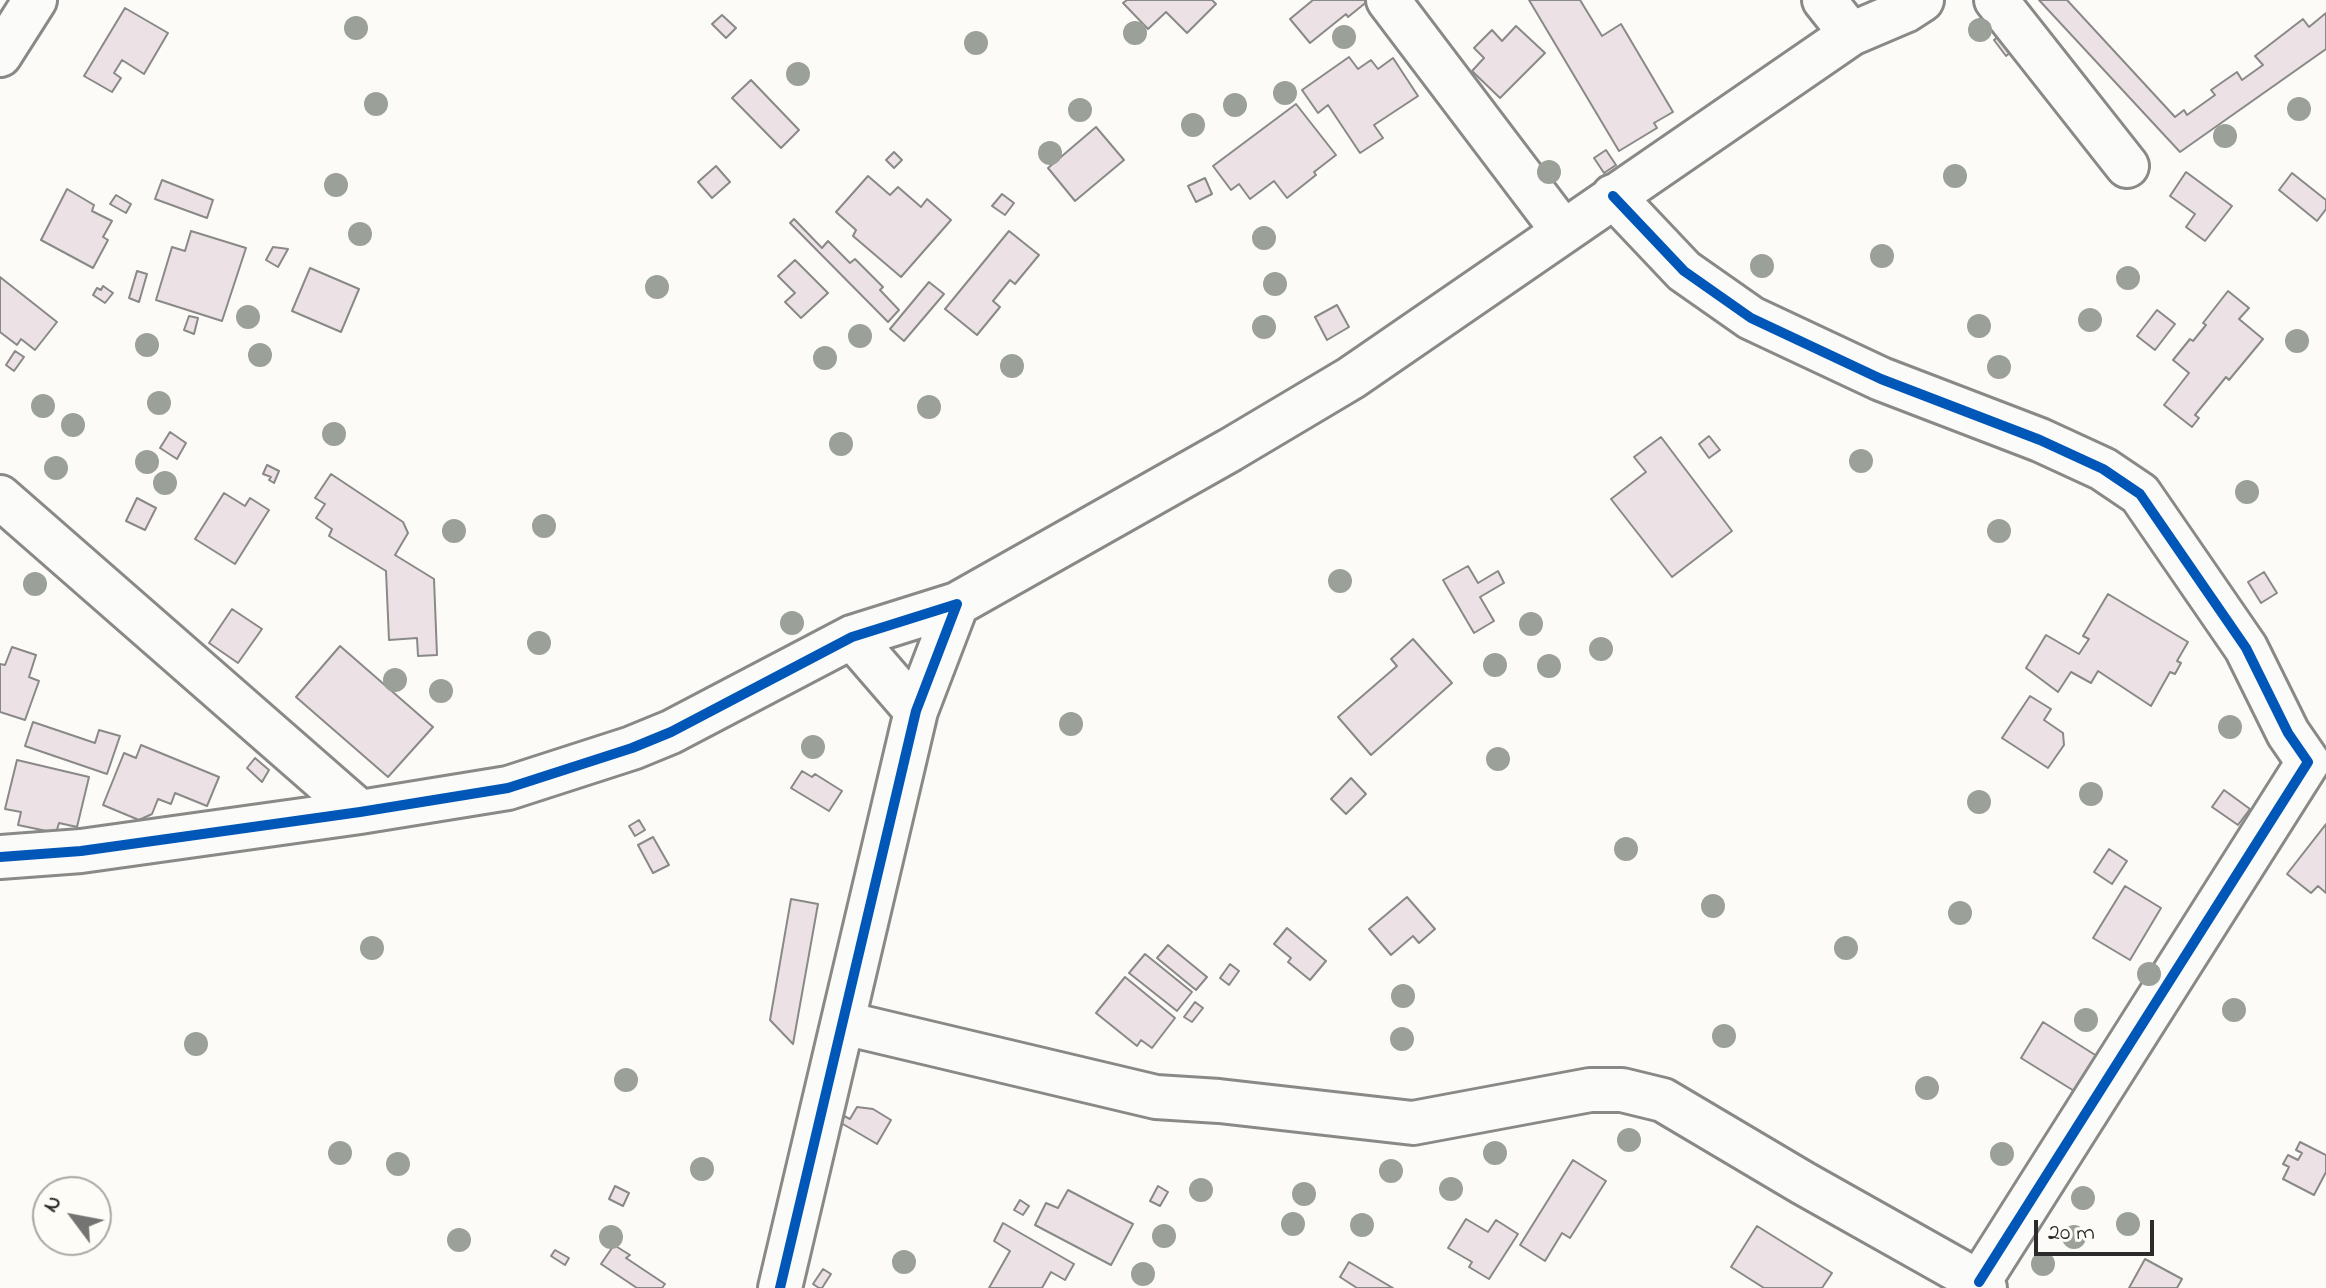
<!DOCTYPE html>
<style>
body{margin:0}
#map{position:relative;width:2326px;height:1288px;overflow:hidden;background:#fcfbf8;font-family:"Indie Flower",sans-serif}
canvas{display:block}
.north{position:absolute;left:32px;top:1176px;width:80px;height:80px;box-sizing:border-box;background:#fdfcf7;border:2px solid #a9a8a5;border-radius:50%;rotate:302deg;font-size:22px;font-weight:700;line-height:32px;text-align:center;color:#2b2b2b}
.north::after{content:'';display:block;margin:auto;width:28px;height:36px;background:#747473;clip-path:polygon(50% 0,100% 100%,50% 72%,0 100%)}
.scale{position:absolute;left:2034px;top:1220px;width:120px;height:36px;box-sizing:border-box;border:4px solid #2b2b2b;border-top:0;padding-left:10px;font-size:24px;line-height:28px;white-space:nowrap;color:#2b2b2b;-webkit-text-stroke:6px #fdfcf7;paint-order:stroke}
</style>
<div id="map">
<canvas width="2326" height="1288"></canvas>
<div class="north">N</div>
<div class="scale">20 m</div>
</div>
<script>
const g = document.querySelector('canvas').getContext('2d');
g.lineJoin = 'round';
function fillPath(path, color) { g.fillStyle = color; g.fill(path, 'evenodd'); }
function strokePath(path, color, width, dash) { g.strokeStyle = color; g.lineWidth = width; g.lineCap = dash ? 'butt' : 'round'; g.setLineDash(dash || []); g.stroke(path); }
const building = new Path2D(`
 M 1127,0 L 1212,0 L 1216,4 L 1187,33 L 1166,12 L 1148,29 L 1123,3 Z
 M 1313,0 L 1369,0 L 1348,17 L 1346,14 L 1310,43 L 1290,19 Z
 M 1529,0 L 1580,0 L 1602,36 L 1621,24 L 1673,112 L 1654,123 L 1657,128 L 1619,151 Z
 M 2039,0 L 2067,0 L 2175,117 L 2184,110 L 2187,115 L 2215,95 L 2211,90 L 2237,72 L 2242,80 L 2263,65 L 2255,56 L 2303,19 L 2309,27 L 2326,13 L 2326,49 L 2180,152 Z
 M 125,8 L 168,33 L 144,74 L 122,60 L 114,73 L 121,78 L 112,92 L 84,76 Z
 M 722,15 L 736,28 L 726,38 L 712,24 Z
 M 1516,26 L 1545,53 L 1500,98 L 1472,71 L 1484,58 L 1474,48 L 1492,30 L 1502,41 Z
 M 2008,29 L 2020,45 L 2006,56 L 1994,40 Z
 M 1349,57 L 1358,69 L 1371,60 L 1378,69 L 1393,58 L 1418,96 L 1374,125 L 1383,138 L 1360,153 L 1328,105 L 1318,113 L 1302,90 Z
 M 751,80 L 799,130 L 781,148 L 732,98 Z
 M 1296,104 L 1336,155 L 1314,172 L 1316,175 L 1287,198 L 1274,181 L 1250,199 L 1239,184 L 1231,190 L 1213,166 Z
 M 1096,127 L 1124,160 L 1075,201 L 1048,168 Z
 M 1606,150 L 1616,165 L 1604,173 L 1594,158 Z
 M 894,152 L 902,160 L 894,168 L 886,160 Z
 M 716,166 L 730,182 L 712,198 L 698,182 Z
 M 2186,172 L 2232,206 L 2205,241 L 2186,227 L 2195,214 L 2170,196 Z
 M 2292,173 L 2326,200 L 2326,209 L 2317,221 L 2279,190 Z
 M 868,176 L 890,195 L 898,187 L 921,207 L 927,199 L 951,220 L 901,277 L 853,236 L 856,230 L 836,212 Z
 M 1205,178 L 1212,194 L 1196,202 L 1188,186 Z
 M 162,180 L 213,200 L 207,218 L 155,199 Z
 M 67,189 L 94,205 L 92,211 L 112,221 L 103,237 L 108,240 L 93,268 L 41,240 Z
 M 1002,194 L 1014,203 L 1005,215 L 992,206 Z
 M 116,195 L 131,204 L 126,213 L 110,204 Z
 M 794,219 L 822,248 L 828,241 L 850,263 L 855,259 L 883,287 L 880,290 L 899,310 L 888,322 L 790,223 Z
 M 191,231 L 246,248 L 222,321 L 156,300 L 172,247 L 185,251 Z
 M 1009,231 L 1039,255 L 1015,284 L 1010,280 L 993,301 L 1000,307 L 977,335 L 945,309 Z
 M 273,247 L 288,249 L 278,267 L 266,260 Z
 M 795,260 L 828,293 L 801,318 L 785,302 L 795,293 L 778,276 Z
 M 310,268 L 359,289 L 341,332 L 292,311 Z
 M 137,271 L 147,274 L 139,302 L 129,298 Z
 M 0,277 L 57,322 L 35,350 L 21,339 L 17,345 L 0,332 Z
 M 929,282 L 944,294 L 904,341 L 890,329 Z
 M 103,286 L 113,293 L 105,303 L 93,295 L 97,288 L 101,290 Z
 M 2228,291 L 2249,308 L 2239,319 L 2263,339 L 2229,380 L 2226,377 L 2195,415 L 2199,418 L 2192,427 L 2164,405 L 2189,373 L 2173,360 L 2190,339 L 2193,341 L 2206,325 L 2203,323 Z
 M 1337,305 L 1349,327 L 1327,340 L 1315,317 Z
 M 2157,310 L 2175,324 L 2155,350 L 2137,336 Z
 M 189,316 L 198,318 L 194,334 L 184,330 Z
 M 15,351 L 24,357 L 14,371 L 6,365 Z
 M 170,432 L 186,443 L 177,459 L 160,448 Z
 M 1709,436 L 1720,450 L 1709,458 L 1699,444 Z
 M 1661,437 L 1732,531 L 1672,577 L 1611,499 L 1646,472 L 1634,457 Z
 M 267,465 L 279,471 L 274,483 L 269,480 L 271,477 L 263,474 Z
 M 331,474 L 403,522 L 408,533 L 395,555 L 434,579 L 437,655 L 418,656 L 417,638 L 389,640 L 386,571 L 329,536 L 332,529 L 316,518 L 325,504 L 315,498 Z
 M 224,493 L 245,506 L 250,498 L 269,510 L 235,564 L 195,539 Z
 M 137,498 L 156,508 L 145,530 L 126,521 Z
 M 1468,566 L 1478,583 L 1498,571 L 1504,583 L 1480,597 L 1494,621 L 1474,633 L 1443,580 Z
 M 2264,572 L 2277,593 L 2261,603 L 2248,582 Z
 M 2108,594 L 2188,642 L 2177,661 L 2181,663 L 2175,674 L 2170,672 L 2151,706 L 2098,671 L 2091,683 L 2071,672 L 2058,692 L 2026,668 L 2046,635 L 2079,654 L 2089,639 L 2083,636 Z
 M 232,609 L 262,629 L 238,663 L 209,643 Z
 M 1413,639 L 1452,683 L 1371,755 L 1338,717 L 1397,666 L 1391,659 Z
 M 340,646 L 433,727 L 388,777 L 296,697 Z
 M 12,647 L 36,655 L 29,677 L 39,681 L 25,720 L 0,712 L 0,664 L 5,665 Z
 M 2030,696 L 2051,709 L 2044,720 L 2063,733 L 2064,745 L 2048,768 L 2002,738 Z
 M 33,722 L 95,743 L 99,730 L 120,736 L 107,774 L 25,746 Z
 M 141,745 L 219,777 L 207,806 L 175,793 L 171,804 L 158,799 L 152,814 L 139,820 L 103,805 L 124,753 L 136,758 Z
 M 255,758 L 269,770 L 262,782 L 247,768 Z
 M 17,760 L 89,777 L 77,827 L 59,823 L 56,833 L 18,825 L 21,812 L 5,809 Z
 M 802,771 L 812,777 L 815,774 L 842,791 L 829,811 L 791,788 Z
 M 1351,778 L 1366,794 L 1346,814 L 1331,799 Z
 M 2224,790 L 2250,809 L 2238,825 L 2212,807 Z
 M 639,820 L 645,830 L 635,836 L 629,826 Z
 M 2326,824 L 2326,893 L 2318,886 L 2311,893 L 2287,874 Z
 M 653,837 L 669,865 L 653,873 L 638,845 Z
 M 2109,849 L 2127,861 L 2112,884 L 2094,872 Z
 M 2125,886 L 2161,908 L 2130,960 L 2093,938 Z
 M 1407,897 L 1435,929 L 1419,943 L 1413,936 L 1391,955 L 1369,929 Z
 M 791,899 L 818,904 L 793,1044 L 770,1020 Z
 M 1287,928 L 1326,961 L 1310,980 L 1288,962 L 1291,958 L 1274,944 Z
 M 1168,945 L 1207,977 L 1196,990 L 1157,958 Z
 M 1145,954 L 1192,992 L 1177,1011 L 1129,973 Z
 M 1230,964 L 1239,971 L 1229,985 L 1220,978 Z
 M 1125,977 L 1175,1018 L 1152,1048 L 1141,1040 L 1137,1046 L 1096,1013 Z
 M 1195,1002 L 1203,1008 L 1192,1022 L 1184,1017 Z
 M 2043,1022 L 2100,1058 L 2079,1094 L 2021,1058 Z
 M 857,1107 L 873,1109 L 891,1120 L 877,1144 L 836,1120 L 840,1114 L 850,1119 Z
 M 2300,1142 L 2326,1155 L 2326,1172 L 2314,1195 L 2283,1179 L 2289,1167 L 2283,1164 L 2288,1155 L 2298,1160 L 2302,1153 L 2296,1150 Z
 M 1573,1160 L 1606,1181 L 1570,1238 L 1562,1233 L 1545,1261 L 1520,1245 Z
 M 615,1186 L 629,1193 L 623,1206 L 609,1199 Z
 M 1158,1186 L 1168,1192 L 1160,1206 L 1150,1201 Z
 M 1068,1190 L 1133,1224 L 1111,1265 L 1035,1225 L 1046,1203 L 1058,1208 Z
 M 1020,1200 L 1029,1206 L 1023,1215 L 1014,1210 Z
 M 1466,1219 L 1488,1232 L 1496,1220 L 1518,1234 L 1489,1279 L 1469,1267 L 1472,1262 L 1448,1248 Z
 M 1003,1223 L 1074,1264 L 1065,1280 L 1051,1272 L 1042,1288 L 989,1288 L 1010,1251 L 994,1241 Z
 M 1757,1226 L 1832,1273 L 1822,1288 L 1764,1288 L 1731,1267 Z
 M 614,1245 L 630,1255 L 626,1258 L 665,1284 L 662,1288 L 637,1288 L 601,1264 Z
 M 555,1250 L 569,1258 L 565,1265 L 551,1256 Z
 M 2145,1259 L 2182,1279 L 2177,1288 L 2129,1288 Z
 M 1349,1262 L 1393,1288 L 1357,1288 L 1340,1277 Z
 M 823,1269 L 831,1274 L 822,1288 L 819,1288 L 813,1284 Z`);
fillPath(building, '#ece2e5');
strokePath(building, '#898987', 2);
const street = new Path2D(`
 M 1388,0 L 1563,231
 M 1824,0 L 1851,34
 M 1996,0 L 2127,166
 M 0,55 L 35,0
 M 1613,196 L 1684,271 L 1751,318 L 1881,379 L 2040,440 L 2103,469 L 2140,494 L 2246,648 L 2288,733 L 2308,762 L 1979,1282
 M 0,497 L 360,812
 M 957,604 L 1230,450 L 1351,378 L 1851,34 L 1905,11 L 1922,0
 M 852,637 L 916,711
 M 0,857 L 81,851 L 360,812 L 508,788 L 632,748 L 671,732 L 852,637 L 957,604 L 916,711 L 780,1288
 M 844,1023 L 1156,1097 L 1219,1101 L 1413,1123 L 1590,1090 L 1622,1090 L 1663,1100 L 1803,1183 L 1979,1282 L 1985,1288`);
strokePath(street, '#898987', 48);
strokePath(street, '#fbfbf9', 42);
strokePath(new Path2D(`
 M 1613,196 L 1684,271 L 1751,318 L 1881,379 L 2040,440 L 2103,469 L 2140,494 L 2246,648 L 2288,733 L 2308,762 L 1979,1282
 M 0,857 L 81,851 L 360,812 L 508,788 L 632,748 L 671,732 L 852,637 L 957,604 L 916,711 L 780,1288`), '#0057b8', 10);
g.fillStyle = '#9ba198';
for (const [x, y] of [
 [356,28],
 [1980,30],
 [1135,33],
 [1344,37],
 [976,43],
 [798,74],
 [1285,93],
 [376,104],
 [1235,105],
 [2299,109],
 [1080,110],
 [1193,125],
 [2225,136],
 [1050,153],
 [1549,172],
 [1955,176],
 [336,185],
 [360,234],
 [1264,238],
 [1882,256],
 [1762,266],
 [2128,278],
 [1275,284],
 [657,287],
 [248,317],
 [2090,320],
 [1979,326],
 [1264,327],
 [860,336],
 [2297,341],
 [147,345],
 [260,355],
 [825,358],
 [1012,366],
 [1999,367],
 [159,403],
 [43,406],
 [929,407],
 [73,425],
 [334,434],
 [841,444],
 [1861,461],
 [147,462],
 [56,468],
 [165,483],
 [2247,492],
 [544,526],
 [454,531],
 [1999,531],
 [1340,581],
 [35,584],
 [792,623],
 [1531,624],
 [539,643],
 [1601,649],
 [1495,665],
 [1549,666],
 [395,680],
 [441,691],
 [1071,724],
 [2230,727],
 [813,747],
 [1498,759],
 [2091,794],
 [1979,802],
 [1626,849],
 [1713,906],
 [1960,913],
 [372,948],
 [1846,948],
 [2149,974],
 [1403,996],
 [2234,1010],
 [2086,1020],
 [1724,1036],
 [1402,1039],
 [196,1044],
 [626,1080],
 [1927,1088],
 [1629,1140],
 [340,1153],
 [1495,1153],
 [2002,1154],
 [398,1164],
 [702,1169],
 [1391,1171],
 [1451,1189],
 [1201,1190],
 [1304,1194],
 [2083,1198],
 [1293,1224],
 [2128,1224],
 [1362,1225],
 [1164,1236],
 [611,1237],
 [2074,1237],
 [459,1240],
 [904,1262],
 [2043,1264],
 [1143,1274]
]) { g.beginPath(); g.arc(x, y, 12, 0, 2 * Math.PI); g.fill(); }
</script>
